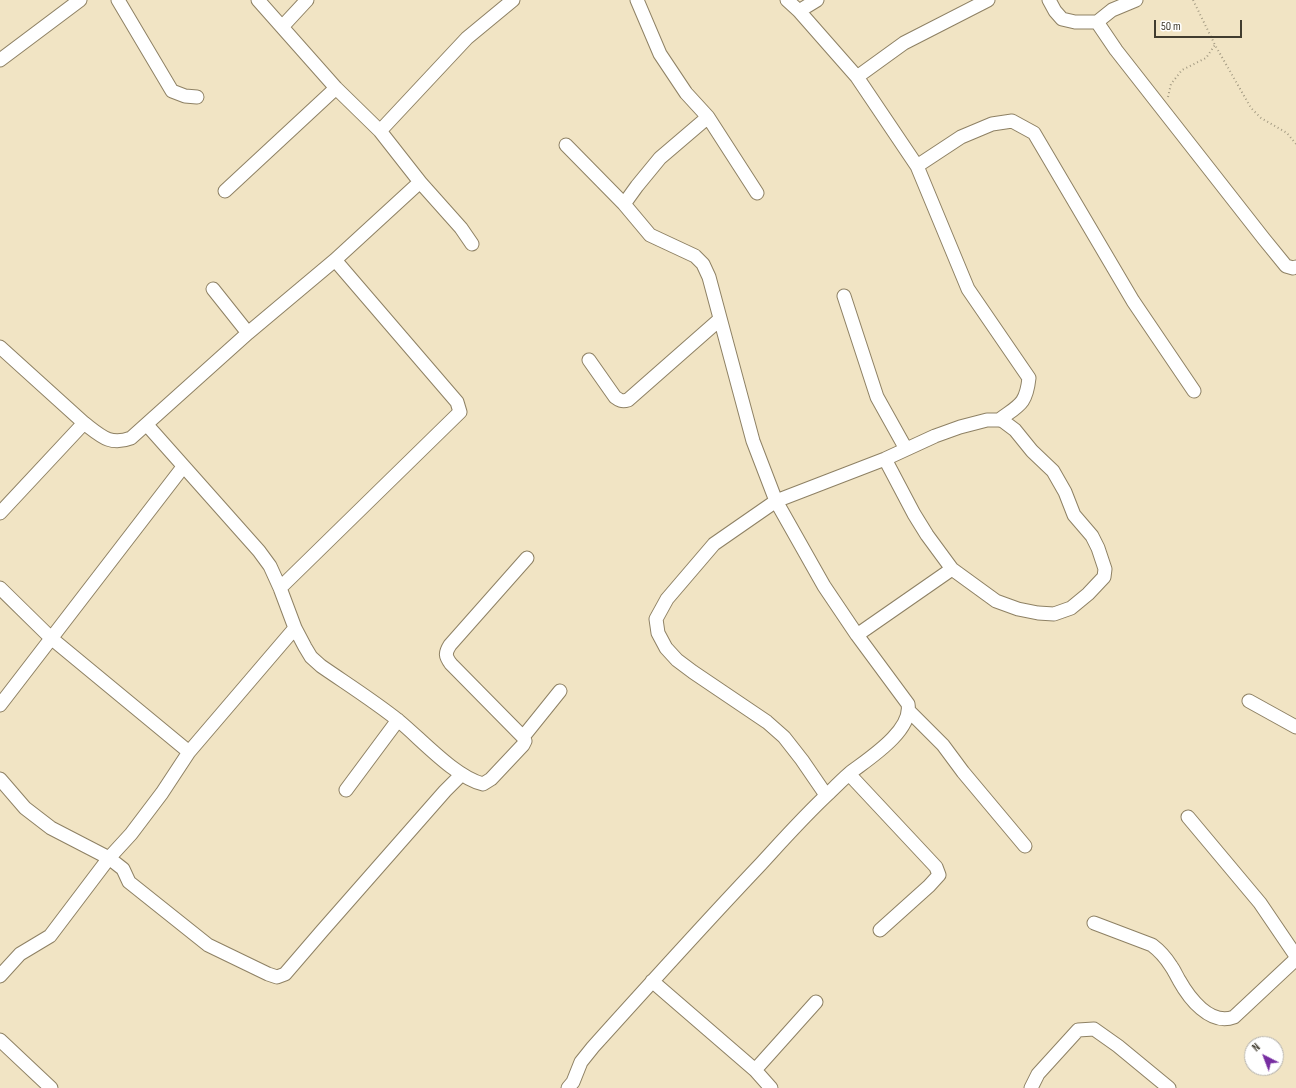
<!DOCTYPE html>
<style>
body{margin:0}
#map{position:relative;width:1296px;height:1088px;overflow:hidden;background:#f1e4c4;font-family:"Sofia Sans Condensed",sans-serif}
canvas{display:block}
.north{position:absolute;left:1244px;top:1036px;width:40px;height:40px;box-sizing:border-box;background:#fff;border:1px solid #b3b1ac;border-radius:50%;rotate:318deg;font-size:11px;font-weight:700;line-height:16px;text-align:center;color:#413c2f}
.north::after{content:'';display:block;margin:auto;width:14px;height:18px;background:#772ea1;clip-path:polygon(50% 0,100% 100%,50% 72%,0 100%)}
.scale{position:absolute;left:1154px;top:20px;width:88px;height:18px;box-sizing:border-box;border:2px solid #413c2f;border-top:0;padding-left:5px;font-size:12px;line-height:14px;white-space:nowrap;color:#413c2f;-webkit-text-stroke:3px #fff;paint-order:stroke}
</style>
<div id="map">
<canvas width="1296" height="1088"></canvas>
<div class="north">N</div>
<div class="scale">50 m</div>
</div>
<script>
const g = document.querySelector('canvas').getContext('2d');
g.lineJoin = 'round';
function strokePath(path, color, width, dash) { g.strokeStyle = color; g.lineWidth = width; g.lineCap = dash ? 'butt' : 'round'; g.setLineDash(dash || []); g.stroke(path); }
const minor = new Path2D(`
 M 118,0 L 172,91 L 185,96 L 197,97
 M 787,0 L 799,11 L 857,77 L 917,166 L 968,289 L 1029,378 C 1026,405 1019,405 999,420
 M 1049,0 L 1055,11 L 1062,19 L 1075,22 L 1097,22 L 1112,10 L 1136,0
 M 799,11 L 817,0
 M 1097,22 L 1116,50 L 1264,239 L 1286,266 L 1293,268 L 1296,267
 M 282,27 L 307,0
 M 0,60 L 80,0
 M 857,77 L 904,43 L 988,0
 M 708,117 L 757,193
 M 380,131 L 467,38 L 513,0
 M 566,145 L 624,204
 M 917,166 L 961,137 L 992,124 L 1012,121 L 1034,133 L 1133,301 L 1194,391
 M 420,182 L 461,228 L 472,244
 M 225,191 L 336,88
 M 213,289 L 248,333
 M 844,296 L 877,397 L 906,449
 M 0,347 L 84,423 C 101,436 110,446 131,438 L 248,333 L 335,260 L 420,182 L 380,131 L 336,88 L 258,0
 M 589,360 L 615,397 C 619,400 622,402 628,400 L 719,320
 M 147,425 L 259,551 L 270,566 L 280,588 L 295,628 L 305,647 L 311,657 L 321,666 C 347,684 374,701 399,721 C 422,740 455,777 483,784 L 491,779 L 523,745 L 525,741 L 523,737 L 451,664 C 445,656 445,653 450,645 L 527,558
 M 0,513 L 84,423
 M 0,588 L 51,638 L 189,752
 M 280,588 L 460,412 L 457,402 L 335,260
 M 295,628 L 189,752 L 162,793 L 131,834 L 109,858 L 123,869 L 129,882 L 208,945 L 268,974 L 277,977 L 285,974 L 322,931 L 445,791 L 461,775
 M 857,635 L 952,569
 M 1249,701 L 1296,727
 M 0,705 L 183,467
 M 909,711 L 943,745 L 963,772 L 1025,846
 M 523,737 L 560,691
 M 849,774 L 936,867 L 939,875 L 929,886 L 880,930
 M 0,779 L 25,808 L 51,828 L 109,858 L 50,936 L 20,954 L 0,976
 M 346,790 L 398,720
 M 826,795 L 802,760 L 784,737 L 767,722 L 693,672 L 677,660 L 666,648 L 658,633 L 656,619 L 667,599 L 714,544 L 776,501 L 885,459 L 935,436 L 960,427 L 987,420 L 999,420 L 1003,421 L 1015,430 L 1032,451 L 1053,471 L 1065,492 L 1074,515 L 1092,536 L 1098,548 L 1105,569 L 1104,577 L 1088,594 L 1071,608 L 1054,614 L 1038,613 L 1018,609 L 996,601 L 952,569 L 927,535 L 914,514 L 885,459
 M 1188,817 L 1260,903 L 1296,956
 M 1094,923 L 1152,945 C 1160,951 1166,958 1171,966 C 1174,970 1176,975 1179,980 C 1189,998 1210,1026 1234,1017 L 1296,959
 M 652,981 L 755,1070 L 771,1088
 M 0,1040 L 51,1088
 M 755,1070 L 816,1002
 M 568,1088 L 573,1082 L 581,1062 L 593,1047 C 648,986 703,925 759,866 C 782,841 805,815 830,792 C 837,785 843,779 850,773 C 868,759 913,731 908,704 L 857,635 L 824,586 L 776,501 L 753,441 L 709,277 L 703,264 L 695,256 L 650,235 L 624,204 L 637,186 L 660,158 L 708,117 L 686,93 L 660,54 L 637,0
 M 1031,1088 L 1038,1074 L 1078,1030 L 1094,1029 L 1118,1046 L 1169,1088`);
strokePath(minor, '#8e8164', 15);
strokePath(new Path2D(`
 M 1193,0 L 1215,45 L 1251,108 L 1261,118 L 1287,133 L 1296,144
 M 1168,97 L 1171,84 L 1182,70 L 1206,58 L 1215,45`), '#a49b83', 2, [1, 3]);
strokePath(minor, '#fff', 13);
</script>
